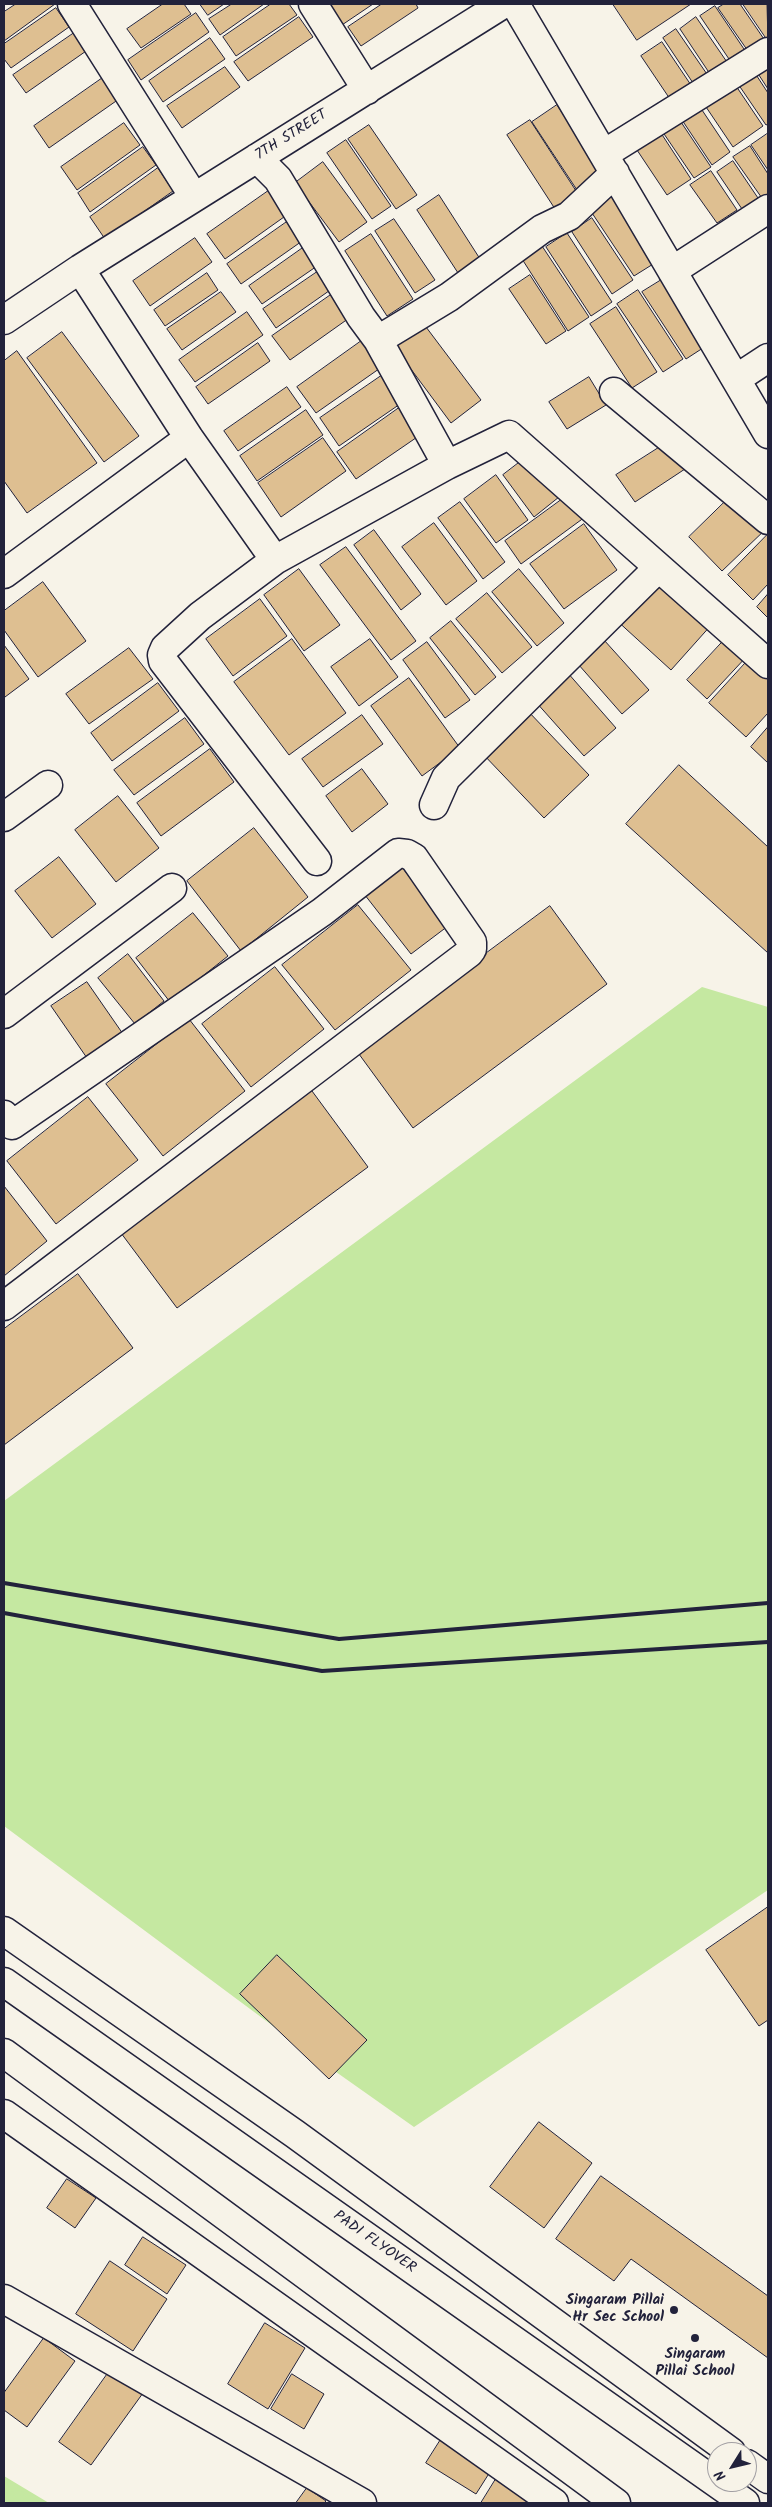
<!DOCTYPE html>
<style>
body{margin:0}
#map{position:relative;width:772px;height:2507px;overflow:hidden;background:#f7f3e8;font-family:Kalam,sans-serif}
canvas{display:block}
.frame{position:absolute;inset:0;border:5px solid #22223b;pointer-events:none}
.north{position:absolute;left:707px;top:2442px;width:50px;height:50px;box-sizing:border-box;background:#f7f3e8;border:1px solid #a29fa3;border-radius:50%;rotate:234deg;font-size:14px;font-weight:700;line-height:20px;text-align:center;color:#22223b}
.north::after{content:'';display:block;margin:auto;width:18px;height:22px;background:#22223b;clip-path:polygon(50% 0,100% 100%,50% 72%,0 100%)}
</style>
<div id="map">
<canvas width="772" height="2507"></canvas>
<div class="frame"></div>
<div class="north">N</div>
</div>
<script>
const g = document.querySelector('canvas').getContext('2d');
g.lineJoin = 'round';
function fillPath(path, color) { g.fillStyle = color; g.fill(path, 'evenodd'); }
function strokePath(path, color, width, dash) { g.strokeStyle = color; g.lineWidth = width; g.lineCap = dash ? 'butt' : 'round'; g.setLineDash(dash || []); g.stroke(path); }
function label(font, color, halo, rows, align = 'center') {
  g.font = font + ' Kalam,sans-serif'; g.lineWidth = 5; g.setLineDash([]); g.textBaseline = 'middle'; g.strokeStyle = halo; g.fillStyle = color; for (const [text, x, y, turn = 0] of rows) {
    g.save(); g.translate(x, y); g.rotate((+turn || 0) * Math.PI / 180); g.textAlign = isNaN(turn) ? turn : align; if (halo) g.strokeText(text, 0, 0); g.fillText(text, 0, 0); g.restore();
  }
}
fillPath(new Path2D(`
 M 702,987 L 768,1007 L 768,1890 L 414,2127 L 312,2055 L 4,1826 L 4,1501 Z
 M 4,2476 L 49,2503 L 4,2503 Z`), '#c5e8a1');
const building = new Path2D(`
 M 16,4 L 55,4 L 4,41 L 4,12 Z
 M 163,4 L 184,4 L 191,14 L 141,48 L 127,29 Z
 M 200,4 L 224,4 L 208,15 Z
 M 232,4 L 264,4 L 220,35 L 209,19 Z
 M 271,4 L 289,4 L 297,15 L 236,56 L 223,37 Z
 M 330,4 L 373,4 L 336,29 L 322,9 Z
 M 382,4 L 416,4 L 418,8 L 361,46 L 348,27 Z
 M 613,4 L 691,4 L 637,40 Z
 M 724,4 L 740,4 L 766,42 L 750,54 L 718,8 Z
 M 743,4 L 767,4 L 768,41 Z
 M 715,6 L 746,52 L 731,62 L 700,16 Z
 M 56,8 L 69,27 L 11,68 L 4,59 L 4,44 Z
 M 196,13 L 209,32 L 141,80 L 128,60 Z
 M 299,17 L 313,37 L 248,81 L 234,62 Z
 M 696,17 L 729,65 L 712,77 L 680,29 Z
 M 676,29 L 711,80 L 697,89 L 663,38 Z
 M 77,31 L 89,49 L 26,93 L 13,75 Z
 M 210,38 L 225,59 L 163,102 L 149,81 Z
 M 662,42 L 695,91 L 674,105 L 641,56 Z
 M 768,60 L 768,89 L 755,69 Z
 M 225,67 L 240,87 L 182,128 L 167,106 Z
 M 751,67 L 768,93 L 768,124 L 766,125 L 734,78 Z
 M 104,77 L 119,99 L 49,148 L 34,126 Z
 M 732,80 L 763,126 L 733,147 L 702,101 Z
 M 698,104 L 730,152 L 712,165 L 680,117 Z
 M 557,105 L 602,174 L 577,190 L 532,122 Z
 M 677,116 L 711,167 L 694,178 L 660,128 Z
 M 530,120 L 580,197 L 557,212 L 507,135 Z
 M 124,123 L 140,145 L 77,190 L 61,167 Z
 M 369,125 L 417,195 L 396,209 L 348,139 Z
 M 657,127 L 691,179 L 667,195 L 633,144 Z
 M 767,134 L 768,135 L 768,170 L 751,145 Z
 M 346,140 L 391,206 L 372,219 L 327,153 Z
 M 750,146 L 768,174 L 768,198 L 764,201 L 733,157 Z
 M 143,147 L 156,165 L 90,212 L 78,193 Z
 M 733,161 L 758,198 L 742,209 L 717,172 Z
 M 323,162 L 367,222 L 339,242 L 295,183 Z
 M 158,168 L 173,191 L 105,239 L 90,217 Z
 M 711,171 L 737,210 L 717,223 L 690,185 Z
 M 274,187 L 291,212 L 225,259 L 207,234 Z
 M 439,195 L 482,262 L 460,276 L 417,210 Z
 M 615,195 L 658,261 L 634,276 L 590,210 Z
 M 592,218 L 633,280 L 612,294 L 572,232 Z
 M 291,219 L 305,239 L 241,284 L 227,264 Z
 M 394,219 L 435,280 L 415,293 L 375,231 Z
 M 567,233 L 612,302 L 591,316 L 546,247 Z
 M 371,234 L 413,299 L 387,316 L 345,251 Z
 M 195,238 L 212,262 L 150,306 L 133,281 Z
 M 307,245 L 320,264 L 262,304 L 249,286 Z
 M 542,246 L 589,317 L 568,331 L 522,259 Z
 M 323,268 L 336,286 L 276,328 L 263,309 Z
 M 207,273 L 218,290 L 165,326 L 154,310 Z
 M 530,275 L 566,331 L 546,344 L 509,289 Z
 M 663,279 L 706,346 L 686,359 L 642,292 Z
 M 638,290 L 683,359 L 663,372 L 617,304 Z
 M 221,292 L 236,312 L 182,350 L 167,329 Z
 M 335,292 L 352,316 L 290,360 L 272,336 Z
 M 616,307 L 657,372 L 632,388 L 590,324 Z
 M 247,312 L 263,335 L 195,382 L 179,360 Z
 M 423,323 L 481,400 L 451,423 L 393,345 Z
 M 62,332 L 139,436 L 104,462 L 27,358 Z
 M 367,337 L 386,364 L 316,413 L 297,387 Z
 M 258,343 L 270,361 L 208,404 L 196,387 Z
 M 17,351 L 97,463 L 27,513 L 4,481 L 4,361 Z
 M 384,374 L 403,402 L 339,446 L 320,418 Z
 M 589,377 L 606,405 L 567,429 L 549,402 Z
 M 287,387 L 301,407 L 238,451 L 224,431 Z
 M 406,403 L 426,431 L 356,479 L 337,452 Z
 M 306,410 L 323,435 L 257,481 L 240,456 Z
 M 323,438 L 346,471 L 281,517 L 258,483 Z
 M 671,440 L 688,467 L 635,502 L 616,475 Z
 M 529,455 L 559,497 L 534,517 L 503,475 Z
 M 496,475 L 528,520 L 496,543 L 464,499 Z
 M 734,493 L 767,528 L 722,571 L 689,537 Z
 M 568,495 L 585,517 L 521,564 L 505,541 Z
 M 460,502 L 505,562 L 483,579 L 438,518 Z
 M 434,523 L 477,581 L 446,605 L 402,547 Z
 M 584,524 L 617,570 L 564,609 L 530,564 Z
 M 374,530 L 421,594 L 401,610 L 354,545 Z
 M 768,534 L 768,584 L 753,600 L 728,575 Z
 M 346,547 L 416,641 L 391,660 L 320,565 Z
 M 299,569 L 340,625 L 304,651 L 264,595 Z
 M 519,569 L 564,623 L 537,646 L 492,592 Z
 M 656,571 L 713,623 L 671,670 L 614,618 Z
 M 43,582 L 86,641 L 38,677 L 4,630 L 4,611 Z
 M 487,593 L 532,647 L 502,673 L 456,619 Z
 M 768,594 L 768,618 L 757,607 Z
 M 260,599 L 287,636 L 233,676 L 206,639 Z
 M 451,621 L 496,677 L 475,695 L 430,638 Z
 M 728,636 L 748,655 L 707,699 L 687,680 Z
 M 292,639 L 346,713 L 289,755 L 234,682 Z
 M 370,639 L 398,677 L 359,706 L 331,667 Z
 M 604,640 L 649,690 L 622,714 L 578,664 Z
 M 427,642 L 470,700 L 445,718 L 403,660 Z
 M 4,645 L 29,679 L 5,697 L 4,695 Z
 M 129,648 L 153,679 L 89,724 L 66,694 Z
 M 751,657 L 768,672 L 768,713 L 746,737 L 709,703 Z
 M 567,672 L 616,728 L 584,756 L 535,701 Z
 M 409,678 L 460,748 L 422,776 L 371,706 Z
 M 158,683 L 179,711 L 112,761 L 91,733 Z
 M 526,709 L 589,775 L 544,818 L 481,752 Z
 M 362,715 L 383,744 L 323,787 L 302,759 Z
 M 185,718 L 204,744 L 134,795 L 114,770 Z
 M 768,727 L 768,763 L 751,747 Z
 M 210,749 L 234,782 L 161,836 L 137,803 Z
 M 679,765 L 768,847 L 768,953 L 626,824 Z
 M 362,769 L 388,804 L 352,832 L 326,796 Z
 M 118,796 L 159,848 L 116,882 L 75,830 Z
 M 254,828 L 308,897 L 241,951 L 187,881 Z
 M 59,857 L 96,904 L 52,938 L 15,891 Z
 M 397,861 L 448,926 L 411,954 L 361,890 Z
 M 358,905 L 411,970 L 335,1030 L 282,965 Z
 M 550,906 L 607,984 L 413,1128 L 356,1050 Z
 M 193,913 L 228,956 L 170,1002 L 136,958 Z
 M 128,954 L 164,1001 L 135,1024 L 98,978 Z
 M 275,967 L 324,1029 L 251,1087 L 202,1024 Z
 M 87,982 L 123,1034 L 87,1058 L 51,1006 Z
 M 189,1019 L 245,1091 L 163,1156 L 106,1084 Z
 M 312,1091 L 368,1167 L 177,1308 L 121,1233 Z
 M 88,1097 L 138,1160 L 56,1224 L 7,1161 Z
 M 4,1186 L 47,1241 L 4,1276 Z
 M 78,1274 L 133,1348 L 4,1445 L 4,1329 Z
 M 768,1907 L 768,2020 L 759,2026 L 706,1950 Z
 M 277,1955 L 367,2040 L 329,2079 L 240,1994 Z
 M 539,2122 L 592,2163 L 544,2228 L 490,2187 Z
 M 601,2176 L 768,2296 L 768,2358 L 631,2259 L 614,2281 L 556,2239 Z
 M 67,2179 L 96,2198 L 75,2228 L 47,2208 Z
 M 143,2237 L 186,2265 L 167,2294 L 125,2265 Z
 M 110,2261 L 167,2299 L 133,2351 L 76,2314 Z
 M 265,2323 L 305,2348 L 268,2409 L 228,2384 Z
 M 44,2338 L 75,2361 L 27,2427 L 4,2410 L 4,2393 Z
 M 111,2369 L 143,2393 L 91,2465 L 59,2442 Z
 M 292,2374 L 324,2394 L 304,2429 L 271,2409 Z
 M 445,2433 L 495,2464 L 476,2494 L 426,2463 Z
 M 499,2474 L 542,2503 L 481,2503 Z
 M 307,2488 L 326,2501 L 324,2503 L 296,2503 Z`);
fillPath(building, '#debf91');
strokePath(building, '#22223b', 1);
const minor = new Path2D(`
 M 72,4 L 194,197
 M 313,4 L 367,90
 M 515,4 L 768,434
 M 604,154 L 768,52
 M 257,158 L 278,179 L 361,317 L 378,340 L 447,465
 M 80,269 L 189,438 L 275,560
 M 672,271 L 768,209
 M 4,320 L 80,269 L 503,4
 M 378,340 L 449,297 L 542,229 L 569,216 L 615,173
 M 736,379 L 768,358
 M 614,392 L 768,520
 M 4,574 L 189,438
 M 434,805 L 446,778 L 658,568
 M 4,817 L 48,785
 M 317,861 L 163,661 L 162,655 L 165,648 L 200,616 L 275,560 L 447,465 L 509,435 L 768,664
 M 4,1014 L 172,888
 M 4,1115 L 12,1125 L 322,912 L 398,853 L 407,854 L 414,858 L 472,942 L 472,949 L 469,953 L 4,1306
 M 4,2299 L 362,2503`);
const tertiary = new Path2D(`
 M 4,1931 L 295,2134 L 731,2452
 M 4,2114 L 554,2503
 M 747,2464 L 768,2479`);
const primary = new Path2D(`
 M 4,1982 L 745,2503
 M 4,2053 L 616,2503`);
strokePath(minor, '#22223b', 31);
strokePath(tertiary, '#22223b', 31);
strokePath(primary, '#22223b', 31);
strokePath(minor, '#f7f3e8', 28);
strokePath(tertiary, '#f7f3e8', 28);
strokePath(primary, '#f7f3e8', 28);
strokePath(new Path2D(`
 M 4,1583 L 339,1639 L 768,1603
 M 4,1613 L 322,1671 L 768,1642`), '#22223b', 4);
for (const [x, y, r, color] of [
 [674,2310,5,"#22223b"],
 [695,2338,5,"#22223b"]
]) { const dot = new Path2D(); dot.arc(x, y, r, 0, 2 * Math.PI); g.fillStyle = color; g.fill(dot); strokePath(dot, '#f7f3e8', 2); }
label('15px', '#22223b', '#f7f3e8', [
 ["7TH STREET",292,136,-32],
 ["PADI FLYOVER",374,2243,35]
]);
label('bold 15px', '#22223b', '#f7f3e8', [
 ["Singaram Pillai",664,2301],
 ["Hr Sec School",664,2318],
 ["Singaram",695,2355,"center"],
 ["Pillai School",695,2372,"center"]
], 'right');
</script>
